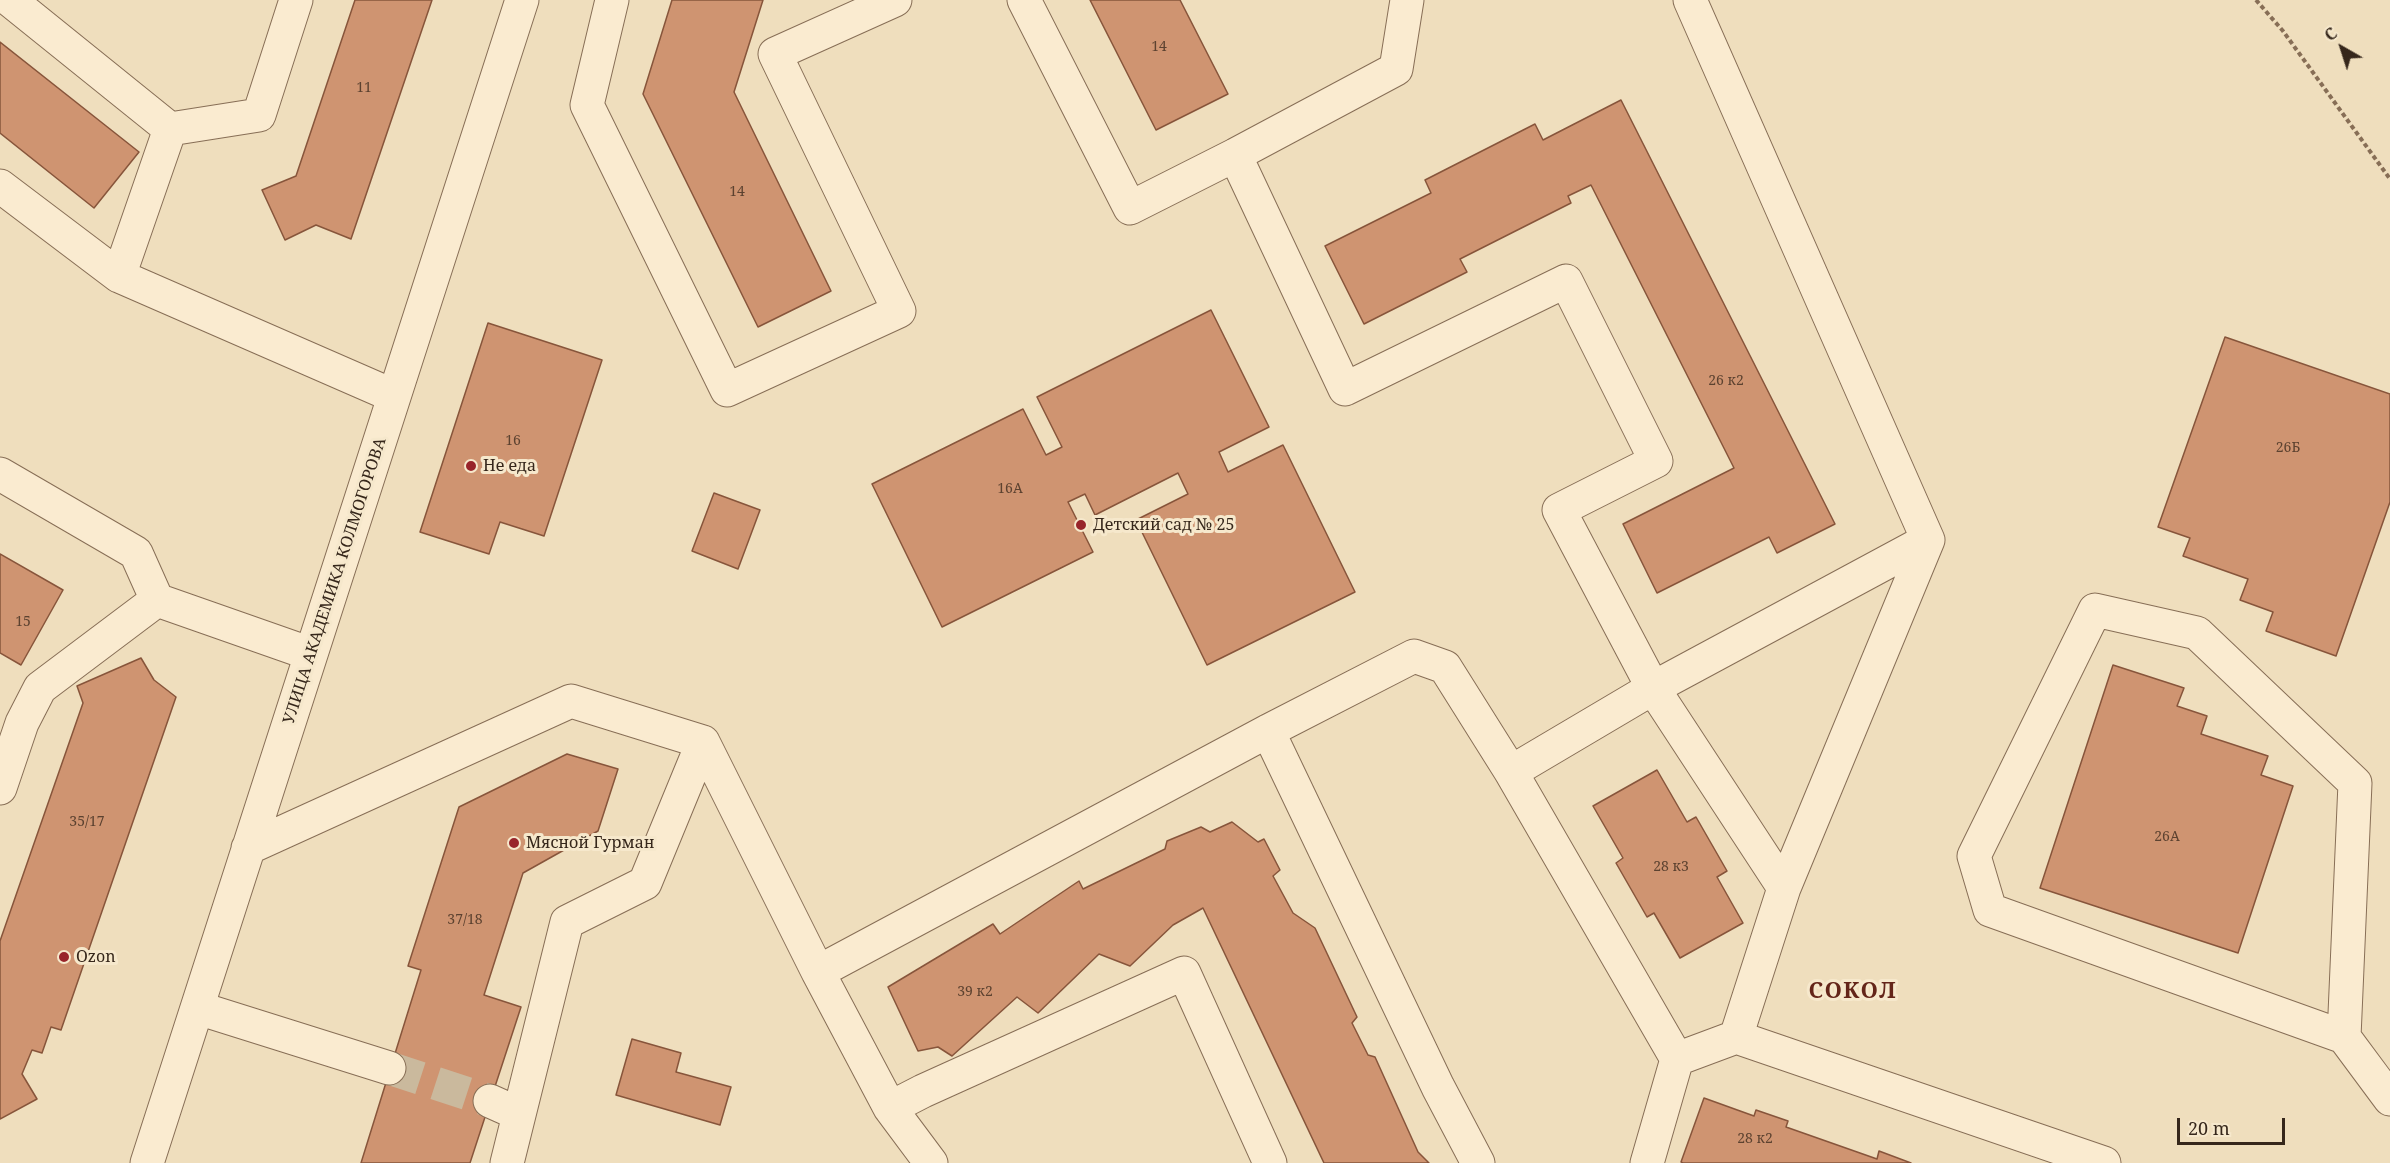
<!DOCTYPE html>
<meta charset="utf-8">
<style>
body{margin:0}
#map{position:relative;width:2390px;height:1163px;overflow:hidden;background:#efdebd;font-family:"Noto Serif",serif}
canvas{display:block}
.north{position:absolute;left:2312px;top:18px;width:60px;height:60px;-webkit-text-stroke:4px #f6e8cc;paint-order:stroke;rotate:321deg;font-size:16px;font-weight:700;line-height:24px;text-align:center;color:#36271b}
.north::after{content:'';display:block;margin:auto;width:21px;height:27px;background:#36271b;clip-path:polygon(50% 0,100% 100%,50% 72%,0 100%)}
.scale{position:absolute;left:2177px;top:1118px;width:108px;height:27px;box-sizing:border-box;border:3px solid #36271b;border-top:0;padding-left:8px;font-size:18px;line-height:21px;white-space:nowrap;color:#36271b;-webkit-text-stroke:4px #f6e8cc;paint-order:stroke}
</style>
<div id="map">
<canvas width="2390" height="1163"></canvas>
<div class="north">С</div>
<div class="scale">20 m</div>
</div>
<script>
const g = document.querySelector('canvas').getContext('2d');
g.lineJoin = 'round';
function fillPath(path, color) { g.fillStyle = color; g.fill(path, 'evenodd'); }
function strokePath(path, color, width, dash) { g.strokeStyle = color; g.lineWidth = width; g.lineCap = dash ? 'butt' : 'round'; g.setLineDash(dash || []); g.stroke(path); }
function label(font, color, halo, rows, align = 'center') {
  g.font = font + ' "Noto Serif",serif'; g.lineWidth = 6; g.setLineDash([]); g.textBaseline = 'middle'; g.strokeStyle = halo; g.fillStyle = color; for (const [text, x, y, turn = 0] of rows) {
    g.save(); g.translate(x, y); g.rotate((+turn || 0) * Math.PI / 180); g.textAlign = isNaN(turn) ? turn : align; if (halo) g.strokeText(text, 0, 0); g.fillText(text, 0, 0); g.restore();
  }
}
const building = new Path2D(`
 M 355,0 L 432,0 L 351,239 L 316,225 L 285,240 L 262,190 L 296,176 Z
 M 672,0 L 763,0 L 734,92 L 831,291 L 758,327 L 643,94 Z
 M 1090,0 L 1180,0 L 1228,94 L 1156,130 Z
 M 0,42 L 139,152 L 94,208 L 0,133 Z
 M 1621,100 L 1835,524 L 1777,553 L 1769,537 L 1657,593 L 1623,524 L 1734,468 L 1591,185 L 1568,196 L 1571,203 L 1460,259 L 1467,272 L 1364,324 L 1325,246 L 1431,193 L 1425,180 L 1535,124 L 1543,140 Z
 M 1211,310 L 1269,427 L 1219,452 L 1228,472 L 1283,445 L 1355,592 L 1207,665 L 1136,520 L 1188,494 L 1178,473 L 1095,515 L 1085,494 L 1068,502 L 1093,552 L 942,627 L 872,484 L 1023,409 L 1046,455 L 1062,447 L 1037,397 Z
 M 488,323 L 602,360 L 544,536 L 500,522 L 489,554 L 420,532 Z
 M 2225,337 L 2390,394 L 2390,502 L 2336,656 L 2266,631 L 2273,612 L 2240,600 L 2248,579 L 2183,556 L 2190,538 L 2158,527 Z
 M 714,493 L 760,510 L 738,569 L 692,551 Z
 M 0,554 L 63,590 L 21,665 L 0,653 Z
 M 141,658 L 154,680 L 176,697 L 61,1030 L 51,1027 L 42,1053 L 32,1050 L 22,1074 L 37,1099 L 0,1119 L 0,941 L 83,703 L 77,686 Z
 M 2113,665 L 2184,688 L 2177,706 L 2207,716 L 2201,734 L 2268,756 L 2261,775 L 2293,786 L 2238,953 L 2040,888 Z
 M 567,754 L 618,769 L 598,831 L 523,873 L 484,995 L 521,1007 L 470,1163 L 361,1163 L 421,970 L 408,966 L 459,807 Z
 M 1657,770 L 1687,822 L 1696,817 L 1727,871 L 1717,877 L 1743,923 L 1680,958 L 1654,913 L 1647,917 L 1616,863 L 1623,858 L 1593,806 Z
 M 1232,822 L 1258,842 L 1264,839 L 1280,870 L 1273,876 L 1293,913 L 1315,928 L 1357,1017 L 1352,1023 L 1368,1055 L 1375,1057 L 1418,1152 L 1429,1163 L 1324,1163 L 1203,908 L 1173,925 L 1130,966 L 1099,954 L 1038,1013 L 1017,997 L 952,1056 L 938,1047 L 918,1051 L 888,987 L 993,924 L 1000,934 L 1079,881 L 1083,889 L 1165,849 L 1167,841 L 1201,827 L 1210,832 Z
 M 632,1039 L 681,1053 L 676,1072 L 731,1087 L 720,1125 L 616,1095 Z
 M 1704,1098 L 1754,1116 L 1756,1110 L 1788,1121 L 1786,1127 L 1877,1159 L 1879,1151 L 1911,1163 L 1683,1163 L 1681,1162 Z`);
fillPath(building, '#cf9471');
strokePath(building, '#87553b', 1.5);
strokePath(new Path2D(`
 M 389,1068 L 490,1101`), '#cab99d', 33, [33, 16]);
const minor = new Path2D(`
 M 10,0 L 170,129
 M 296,0 L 259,115 L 170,129 L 119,276 L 394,396
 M 612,0 L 587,105 L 727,390 L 899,311 L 775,54 L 895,0
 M 1024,0 L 1130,208 L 1235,155 L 1396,69 L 1407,0
 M 1690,0 L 1928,540 L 1784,888 L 1736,1037 L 2104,1163
 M 1235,155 L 1345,389 L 1566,281 L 1656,461 L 1559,510 L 1653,688 L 1784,888
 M 0,186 L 119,276
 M 0,474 L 136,553 L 157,600
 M 1268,731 L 1438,1087 L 1478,1163
 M 703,742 L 818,972
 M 1511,772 L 1653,688 L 1928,540
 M 0,788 L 22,723 L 40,688 L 157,600 L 311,654
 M 248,848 L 571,701 L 703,742 L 645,883 L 567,922 L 507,1163
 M 198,1008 L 389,1068
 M 2344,1037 L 1990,910 L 1974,856 L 2095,610 L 2197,633 L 2355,783 L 2344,1037 L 2390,1099
 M 1677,1059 L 1736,1037
 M 490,1101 L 519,1114
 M 890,1108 L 923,1091 L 1184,973 L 1270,1163
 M 147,1163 L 522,0
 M 931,1163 L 890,1108 L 818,972 L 1268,731 L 1414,656 L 1445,667 L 1511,772 L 1677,1059 L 1647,1163`);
strokePath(minor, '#876e56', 35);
strokePath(new Path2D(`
 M 2256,0 L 2283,31 L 2390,179`), '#876e56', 4, [4.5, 3]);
strokePath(minor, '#faebd0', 33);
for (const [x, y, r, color] of [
 [471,466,6,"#98242a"],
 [1081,525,6,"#98242a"],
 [514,843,6,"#98242a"],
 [64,957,6,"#98242a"]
]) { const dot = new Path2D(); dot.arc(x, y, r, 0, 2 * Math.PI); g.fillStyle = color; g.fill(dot); strokePath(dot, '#f6e8cc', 2); }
label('14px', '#5c4230', null, [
 ["14",1159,47],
 ["11",364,88],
 ["14",737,192],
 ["26 к2",1726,381],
 ["16",513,441],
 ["26Б",2288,448],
 ["16А",1010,489],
 ["15",23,622],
 ["35/17",87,822],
 ["26А",2167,837],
 ["28 к3",1671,867],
 ["37/18",465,920],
 ["39 к2",975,992],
 ["28 к2",1755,1139]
]);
label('16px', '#36271b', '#f6e8cc', [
 ["Не еда",483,466],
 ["Детский сад № 25",1093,525],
 ["Мясной Гурман",526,843],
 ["Ozon",76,957]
], 'left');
label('16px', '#36271b', '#f6e8cc', [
 ["УЛИЦА АКАДЕМИКА КОЛМОГОРОВА",335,581,-72]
]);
g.letterSpacing = '1.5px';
label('bold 22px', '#642519', '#f6e8cc', [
 ["СОКОЛ",1853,992]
]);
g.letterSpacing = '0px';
</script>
